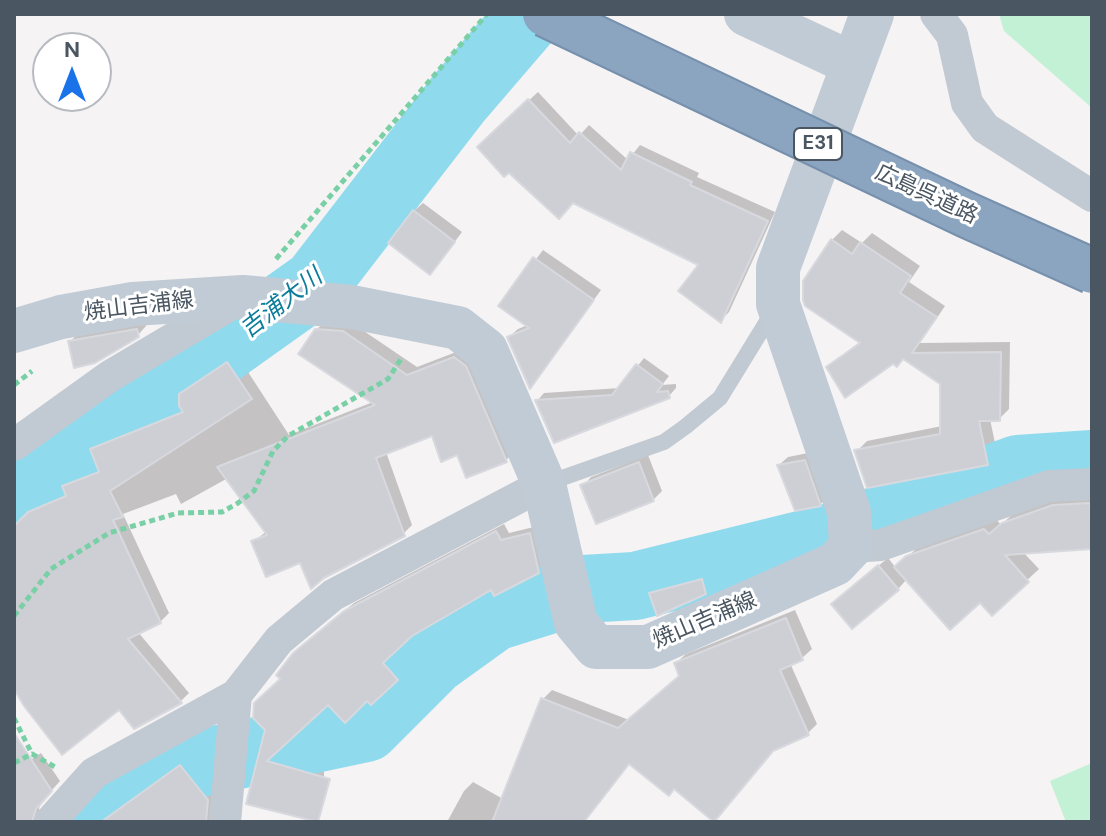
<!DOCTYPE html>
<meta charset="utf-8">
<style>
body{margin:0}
#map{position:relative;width:1106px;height:836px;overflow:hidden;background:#f5f3f3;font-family:"DM Sans",sans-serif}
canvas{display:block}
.frame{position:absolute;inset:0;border:16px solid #4a5661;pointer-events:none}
.north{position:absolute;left:32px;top:32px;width:80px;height:80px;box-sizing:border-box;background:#fff;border:2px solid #b7bbc0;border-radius:50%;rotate:0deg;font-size:22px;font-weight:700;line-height:32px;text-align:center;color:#4a5661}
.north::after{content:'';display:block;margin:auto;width:28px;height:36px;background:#1a73e8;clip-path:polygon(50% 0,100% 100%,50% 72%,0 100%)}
</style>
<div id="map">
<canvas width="1106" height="836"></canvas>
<div class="frame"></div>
<div class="north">N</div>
</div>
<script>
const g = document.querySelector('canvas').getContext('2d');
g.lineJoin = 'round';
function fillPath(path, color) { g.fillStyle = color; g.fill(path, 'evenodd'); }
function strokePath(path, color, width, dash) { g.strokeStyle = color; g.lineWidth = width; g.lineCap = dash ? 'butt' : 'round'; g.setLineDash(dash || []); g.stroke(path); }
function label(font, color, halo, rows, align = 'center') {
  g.font = font + ' "DM Sans","Noto Sans JP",sans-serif'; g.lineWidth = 6; g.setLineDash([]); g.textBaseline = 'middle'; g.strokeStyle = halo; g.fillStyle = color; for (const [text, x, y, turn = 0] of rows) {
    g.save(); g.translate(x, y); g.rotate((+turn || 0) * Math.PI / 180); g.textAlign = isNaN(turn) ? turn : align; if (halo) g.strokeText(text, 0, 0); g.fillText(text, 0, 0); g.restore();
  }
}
fillPath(new Path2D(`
 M 999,14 L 1092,14 L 1092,108 L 1004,31 Z
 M 1092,763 L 1092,822 L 1066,822 L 1050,781 Z`), '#c3f1d5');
fillPath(new Path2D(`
 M 538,92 L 579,136 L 589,125 L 628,160 L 640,145 L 699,173 L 697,177 L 775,212 L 729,312 L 721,320 L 701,264 L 479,147 Z
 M 423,203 L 462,232 L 439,263 L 414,211 Z
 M 842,230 L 862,243 L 872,233 L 920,266 L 909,282 L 945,306 L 920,343 L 1010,342 L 1009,409 L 999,419 L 990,419 L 997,453 L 987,463 L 857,451 L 867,441 L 942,426 L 942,383 L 904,358 L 893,362 L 828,367 L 861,341 L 832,240 Z
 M 543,250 L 601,290 L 531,386 L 509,337 L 518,329 L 528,325 L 501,306 Z
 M 145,321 L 146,326 L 138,335 L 70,342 L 78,333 Z
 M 326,321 L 352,323 L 417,367 L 464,349 L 515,451 L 506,460 L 458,453 L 433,434 L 386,452 L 412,525 L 403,534 L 301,561 L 253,542 L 267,531 L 228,478 L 181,504 L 176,494 L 123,514 L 169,613 L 160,622 L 138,632 L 189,693 L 181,701 L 135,727 L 119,707 L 62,752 L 14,690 L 14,529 L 39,503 L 66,492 L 64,487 L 73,478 L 100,467 L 93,449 L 102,441 L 183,408 L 181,395 L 190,386 L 237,355 L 289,435 L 373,402 L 316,330 Z
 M 644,358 L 669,376 L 662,385 L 676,384 L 676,388 L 669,396 L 537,401 L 544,393 L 620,388 Z
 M 813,452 L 828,496 L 820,505 L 779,465 L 788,457 Z
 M 648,455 L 662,491 L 653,500 L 583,486 L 591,477 Z
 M 1092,493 L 1092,547 L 1023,552 L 1039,569 L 992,613 L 980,600 L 907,579 L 898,589 L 842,595 L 888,558 L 896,568 L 919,546 L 996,519 L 1001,525 L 1015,512 L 1065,495 Z
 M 504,524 L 509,533 L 538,526 L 546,563 L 538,571 L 492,587 L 410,634 L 389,654 L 405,671 L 371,703 L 367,698 L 328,703 L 273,753 L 324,767 L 324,783 L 248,802 L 283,679 L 303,645 L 354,603 Z
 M 711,572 L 714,583 L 705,592 L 652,594 L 660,585 Z
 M 795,610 L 812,649 L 802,658 L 790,663 L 817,724 L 808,733 L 630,762 L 584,822 L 527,822 L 498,810 L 491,822 L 447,822 L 464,791 L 473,782 L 503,799 L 543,699 L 552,690 L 629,720 L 680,676 L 676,663 L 686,654 Z
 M 41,753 L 60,781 L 44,799 L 39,808 L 43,822 L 14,822 L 14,771 Z
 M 189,757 L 216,791 L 214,822 L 101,822 Z`), '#0003');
strokePath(new Path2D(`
 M 14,504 L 35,483 L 316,283 L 458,99 L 531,14
 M 83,822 L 131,787 L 200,763 L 366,728 L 433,661 L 494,617 L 583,589 L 635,586 L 829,538 L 1018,469 L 1092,464`), '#90daee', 68);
const building = new Path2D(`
 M 528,99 L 570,143 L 579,132 L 621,170 L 630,152 L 692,182 L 690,185 L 768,221 L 721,323 L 678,291 L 698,265 L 573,203 L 559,219 L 509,173 L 504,177 L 477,147 Z
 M 413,210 L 455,242 L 430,275 L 388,243 Z
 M 831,239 L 852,254 L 860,242 L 911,276 L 900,293 L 937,317 L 912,353 L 1001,352 L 1000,421 L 979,421 L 988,465 L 867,488 L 854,450 L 940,434 L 940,384 L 903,359 L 897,367 L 893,364 L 845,398 L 826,367 L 860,343 L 805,306 L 803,300 L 803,281 Z
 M 533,257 L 594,300 L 530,389 L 507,337 L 529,328 L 498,306 Z
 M 137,329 L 139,337 L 95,363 L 74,368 L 68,341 Z
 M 315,329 L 343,331 L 407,375 L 454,357 L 466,366 L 507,462 L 466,478 L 457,455 L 441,462 L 432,436 L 376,458 L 405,536 L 324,578 L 311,589 L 300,563 L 266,577 L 251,541 L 267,535 L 217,467 L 375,405 L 298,354 Z
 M 227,362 L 252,399 L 110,491 L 123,517 L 113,520 L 161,623 L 128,639 L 182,703 L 134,729 L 119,710 L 62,755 L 24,706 L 14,689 L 14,526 L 28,512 L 66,496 L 62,486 L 99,472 L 90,449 L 183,412 L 179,406 L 179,394 Z
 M 636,364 L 663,384 L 657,392 L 668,391 L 670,398 L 554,443 L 535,400 L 612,395 Z
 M 805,460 L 821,506 L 795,511 L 777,465 Z
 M 639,462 L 654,501 L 596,524 L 580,485 Z
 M 1090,503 L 1092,549 L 1005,555 L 1029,582 L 992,616 L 980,603 L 950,630 L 894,567 L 906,556 L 984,529 L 989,534 L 1002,523 L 1053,505 Z
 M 496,531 L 501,540 L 530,533 L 539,573 L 494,596 L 491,590 L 412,636 L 383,663 L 398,680 L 371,705 L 367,701 L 345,723 L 328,705 L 267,761 L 330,779 L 318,822 L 246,804 L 265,730 L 253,718 L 254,703 L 280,679 L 276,675 L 293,653 L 344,611 Z
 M 878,565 L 899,590 L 852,629 L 831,604 Z
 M 702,579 L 706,594 L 657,616 L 649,593 Z
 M 786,618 L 803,660 L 780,670 L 809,735 L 773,751 L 714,822 L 674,789 L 669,796 L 629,764 L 584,822 L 492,822 L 541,698 L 618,728 L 679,676 L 674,663 Z
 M 14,733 L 52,791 L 36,809 L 32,822 L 14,822 Z
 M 180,765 L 208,800 L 206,822 L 101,822 Z`);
fillPath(building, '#cdcfd5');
strokePath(building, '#d7d9de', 2);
strokePath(new Path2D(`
 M 276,259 L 487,14
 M 14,385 L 32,371
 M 14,616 L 51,569 L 109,533 L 178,513 L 222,512 L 238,503 L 254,491 L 273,451 L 288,436 L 388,379 L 401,359
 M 14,718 L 32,754
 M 14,763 L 32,754 L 55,767`), '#7ad0a6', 5, [6, 4]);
strokePath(new Path2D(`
 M 545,484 L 664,442 L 685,427 L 720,398 L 774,310`), '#c1cad2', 16);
strokePath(new Path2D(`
 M 936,14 L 952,35 L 967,103 L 985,128 L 1092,196
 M 14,445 L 110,376 L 240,299
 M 851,547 L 881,545 L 1049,486 L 1092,484
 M 50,822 L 94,773 L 236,695
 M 225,822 L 236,695 L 279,640 L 333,595 L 544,484`), '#c1cad2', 32);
strokePath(new Path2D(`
 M 746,14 L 853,64
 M 14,331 L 61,317 L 133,304 L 243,297 L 352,307 L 458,328 L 486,350 L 544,484 L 576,623 L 596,647 L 648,647 L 835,564 L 851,547 L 849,512 L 778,304 L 778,268 L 872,14`), '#c1cbd6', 44);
const highwayBridge = new Path2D(`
 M 545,14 L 967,215 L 1092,271`);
strokePath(highwayBridge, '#7690ad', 48, []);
strokePath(highwayBridge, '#8ba5c1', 44);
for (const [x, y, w] of [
 [818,144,48]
]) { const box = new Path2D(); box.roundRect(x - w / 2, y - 16, w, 32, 6); g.fillStyle = '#fff'; g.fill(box); strokePath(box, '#4a5661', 2); }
label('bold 20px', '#4a5661', null, [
 ["E31",818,144]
]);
label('22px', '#4a5661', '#fff', [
 ["広島呉道路",926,195,25],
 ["焼山吉浦線",139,307,-7],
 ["焼山吉浦線",705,621,-23]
]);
label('italic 24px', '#0c7c9b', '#fff', [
 ["吉浦大川",282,304,-38]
]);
</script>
